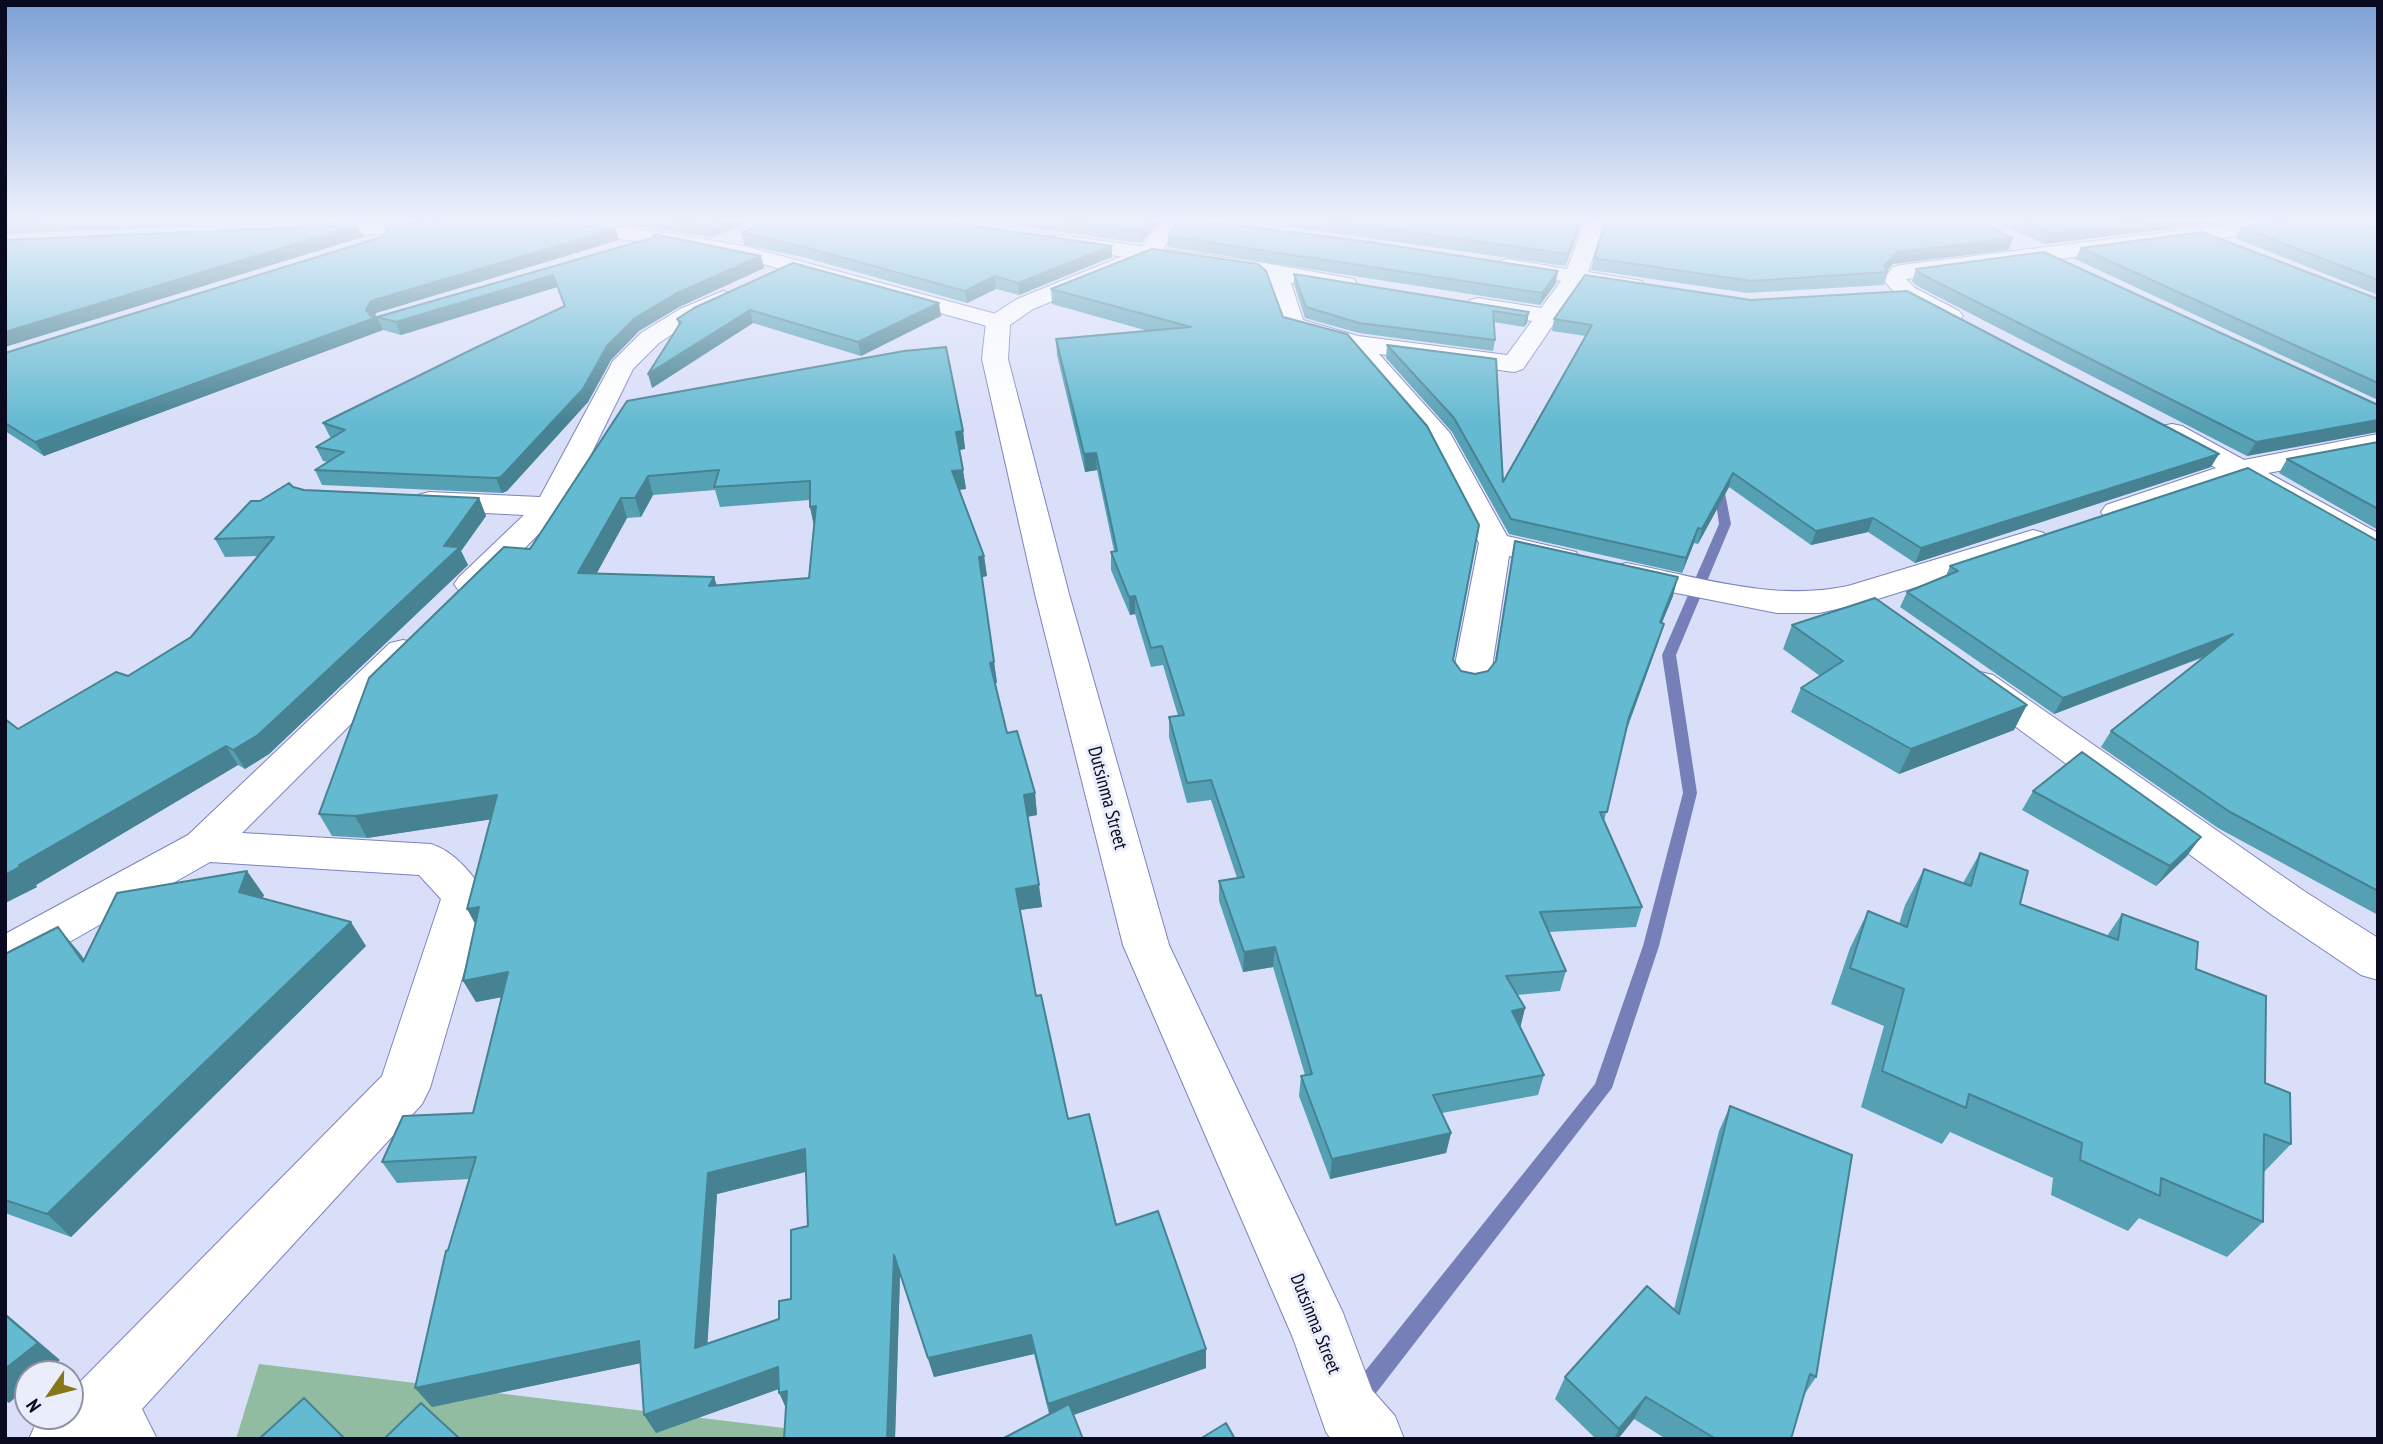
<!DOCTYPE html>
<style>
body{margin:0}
#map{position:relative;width:2383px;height:1444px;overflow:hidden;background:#dadff9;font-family:"PT Sans Narrow",sans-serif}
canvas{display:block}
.frame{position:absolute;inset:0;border:7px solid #090a1f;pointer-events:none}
.north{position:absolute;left:14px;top:1360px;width:70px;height:70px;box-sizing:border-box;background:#eaedfa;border:2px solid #9092a2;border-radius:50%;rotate:235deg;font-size:19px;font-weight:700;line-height:28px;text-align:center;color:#090a1f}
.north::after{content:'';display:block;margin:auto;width:24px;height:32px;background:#88761a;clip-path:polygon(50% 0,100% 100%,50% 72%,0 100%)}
</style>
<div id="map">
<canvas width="2383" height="1444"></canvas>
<div class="frame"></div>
<div class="north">N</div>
</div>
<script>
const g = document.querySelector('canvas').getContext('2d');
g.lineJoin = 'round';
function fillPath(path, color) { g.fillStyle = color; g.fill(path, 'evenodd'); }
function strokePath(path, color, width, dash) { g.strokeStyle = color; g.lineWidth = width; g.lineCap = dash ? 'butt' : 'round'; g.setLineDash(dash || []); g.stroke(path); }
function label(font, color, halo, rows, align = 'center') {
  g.font = font + ' "PT Sans Narrow",sans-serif'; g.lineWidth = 6; g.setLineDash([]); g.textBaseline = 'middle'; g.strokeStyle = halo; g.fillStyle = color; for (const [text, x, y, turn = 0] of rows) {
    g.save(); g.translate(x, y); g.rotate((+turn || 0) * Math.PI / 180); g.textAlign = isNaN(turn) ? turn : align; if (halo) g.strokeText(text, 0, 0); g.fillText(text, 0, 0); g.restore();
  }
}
fillPath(new Path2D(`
 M 259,1364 L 874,1439 L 236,1439 Z`), '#91bca1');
fillPath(new Path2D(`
 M 1718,480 L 1723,483 L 1731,524 L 1676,655 L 1697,793 L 1659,946 L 1612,1088 L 1366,1406 L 1358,1409 L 1350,1406 L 1347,1398 L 1350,1390 L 1595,1084 L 1643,946 L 1683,793 L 1662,655 L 1719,524 L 1713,483 Z`), '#777fb9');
const minor = new Path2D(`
 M 406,221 L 442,221 L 447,226 L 444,230 L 437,232 L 308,237 L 301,235 L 298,231 L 301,227 L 308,225 Z
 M 565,221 L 675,234 L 748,247 L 1007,317 L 1010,322 L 1007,327 L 998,329 L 748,260 L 675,246 L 556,231 L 553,227 L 556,223 Z
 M 1585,221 L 1605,221 L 1588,272 L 1642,281 L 1645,286 L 1642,291 L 1634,293 L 1581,284 L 1523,369 L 1514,372 L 1379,354 L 1450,433 L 1507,536 L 1576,552 L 1580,559 L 1576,566 L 1564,569 L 1509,556 L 1490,680 L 1484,688 L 1471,691 L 1458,688 L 1452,680 L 1479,543 L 1427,442 L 1347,348 L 1283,330 L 1268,284 L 1261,278 L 1059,247 L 1051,246 L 1048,241 L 1051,236 L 1059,235 L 1265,263 L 1354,279 L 1357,284 L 1354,289 L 1346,291 L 1291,283 L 1303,320 L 1358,336 L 1507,355 L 1532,321 L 1478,312 L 1470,310 L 1466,305 L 1470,300 L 1478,298 L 1541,308 L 1561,281 L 1507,273 L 1499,271 L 1496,266 L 1499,261 L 1507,259 L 1567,269 Z
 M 2256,221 L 2315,221 L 2312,225 L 2305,227 L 1906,279 L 1915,288 L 1959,311 L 1963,316 L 1959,321 L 1951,323 L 1899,298 L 1882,278 L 1893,267 L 1901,265 Z
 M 723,291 L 731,293 L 735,298 L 731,303 L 696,319 L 659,343 L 633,369 L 565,507 L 483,591 L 471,594 L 459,591 L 454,584 L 459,577 L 524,515 L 429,510 L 418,507 L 414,501 L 418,495 L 429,492 L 540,497 L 613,361 L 641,333 L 680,309 Z
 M 2172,424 L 2182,426 L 2244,460 L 2378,434 L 2378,452 L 2268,473 L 2378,533 L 2378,556 L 2367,553 L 2238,481 L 2128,519 L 2117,521 L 2106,519 L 2101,512 L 2106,505 L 2216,468 L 2162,438 L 2158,432 L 2162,426 Z
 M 2033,530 L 2044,533 L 2049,540 L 2044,547 L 1868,602 L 1819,613 L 1777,613 L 1626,583 L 1614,580 L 1609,573 L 1614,566 L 1626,563 C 1699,577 1774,602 1848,586 Z
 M 403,640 L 416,643 L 421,651 L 416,659 L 242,833 L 431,844 C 454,851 474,875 486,896 L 430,1088 L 422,1104 L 142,1409 L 157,1439 L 29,1439 L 39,1416 L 70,1416 L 70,1392 L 382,1076 L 441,899 L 419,875 L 210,862 L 22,969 L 5,974 L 5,934 L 188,835 L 390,643 Z
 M 1980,672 L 1993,675 L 2304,891 L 2378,938 L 2378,980 L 2361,975 L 2272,915 L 1967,691 L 1961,683 L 1967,675 Z`);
const tertiary = new Path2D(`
 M 1162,221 L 1183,221 L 1156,259 L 1033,309 L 1010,325 L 1008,359 L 1069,594 L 1169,945 L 1343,1313 L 1372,1390 L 1395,1416 L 1404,1439 L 1331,1439 L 1326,1432 L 1293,1338 L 1123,945 L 1035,594 L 982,359 L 986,322 L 989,317 L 1017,299 L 1140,249 Z`);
strokePath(minor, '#7b84bf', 2);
strokePath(tertiary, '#7b84bf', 2);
fillPath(minor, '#fff');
fillPath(tertiary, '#fff');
fillPath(new Path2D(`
 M 5,221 L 329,221 L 5,234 Z
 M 599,221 L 750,221 L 712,237 Z
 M 983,221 L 1160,221 L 1141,243 Z
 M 1249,221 L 1583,221 L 1565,266 Z
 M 1994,221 L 2235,221 L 2044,244 Z
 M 2365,221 L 2378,221 L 2378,226 Z
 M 2241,227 L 2378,229 L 2378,295 L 2235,238 Z
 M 742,233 L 1112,246 L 1112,257 L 1019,295 L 996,289 L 967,303 L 803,257 L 744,245 Z
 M 1168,236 L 1556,283 L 1540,305 L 1168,247 Z
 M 652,238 L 761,256 L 764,268 L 679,307 L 639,331 L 611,360 L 588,402 L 507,491 L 502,493 L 322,485 L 315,470 L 328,462 L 323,461 L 316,447 L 332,438 L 330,437 L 323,423 L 564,307 L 557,287 L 401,335 L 383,330 L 377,317 Z
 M 2013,238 L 2008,250 L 1893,264 L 1887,270 L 1888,272 L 1884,285 L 1747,293 L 1591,270 L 1594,258 Z
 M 619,240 L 376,313 L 375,317 L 377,317 L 383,330 L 44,456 L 5,431 L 5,353 Z
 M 2081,248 L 2378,299 L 2378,400 L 2075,259 Z
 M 1916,269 L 2378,405 L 2247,456 L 1917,286 L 1912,281 Z
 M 1294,274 L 1529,312 L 1527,323 L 1524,327 L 1494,322 L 1495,340 L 1493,351 L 1359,333 L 1305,318 L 1294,284 Z
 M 1585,275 L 2211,467 L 1915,563 L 1868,532 L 1811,545 L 1729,487 L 1698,544 L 1694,543 L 1682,573 L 1509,534 L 1452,432 L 1386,358 L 1387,345 L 1496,359 L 1503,482 L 1586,336 L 1552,331 L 1554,319 Z
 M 1051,289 L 1283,317 L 1476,543 L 1453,661 L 1461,671 L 1475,674 L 1488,671 L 1495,662 L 1515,541 L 1673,596 L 1662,623 L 1664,624 L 1658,643 L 1627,729 L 1604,821 L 1642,907 L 1636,927 L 1549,932 L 1566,971 L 1560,991 L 1517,995 L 1525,1008 L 1520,1027 L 1544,1075 L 1538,1095 L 1442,1113 L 1451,1133 L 1446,1153 L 1330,1179 L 1299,1096 L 1301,1076 L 1305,1075 L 1273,967 L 1243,972 L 1219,901 L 1219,881 L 1237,878 L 1211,800 L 1187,803 L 1169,737 L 1169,717 L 1178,716 L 1163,665 L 1151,667 L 1135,614 L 1130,615 L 1111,570 L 1111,552 L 1114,551 L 1097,470 L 1085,472 L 1057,355 L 1056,339 L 1148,331 L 1052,304 Z
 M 694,308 L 941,316 L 861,356 L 753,323 L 652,388 L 679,326 L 677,319 Z
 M 627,401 L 963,431 L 965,449 L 959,450 L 966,489 L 959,490 L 984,556 L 987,576 L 982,577 L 997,683 L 995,683 L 1007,733 L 1035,793 L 1037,815 L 1027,817 L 1042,907 L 1020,910 L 1036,996 L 1068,1119 L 1116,1225 L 1206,1368 L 1073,1415 L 1049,1414 L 1034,1354 L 934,1377 L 900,1275 L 895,1439 L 784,1439 L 786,1409 L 779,1389 L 656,1433 L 644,1415 L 640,1363 L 432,1407 L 415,1388 L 448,1250 L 470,1179 L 397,1183 L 382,1162 L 473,1113 L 501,997 L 476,1002 L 476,925 L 491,819 L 367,838 L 332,836 L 319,814 L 530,549 ZM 715,490 L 720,507 L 810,500 L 810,507 L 814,524 L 809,578 L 717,586 L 714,577 L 596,574 L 627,518 L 641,517 L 653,495 ZM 806,1172 L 808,1226 L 791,1299 L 779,1319 L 707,1343 L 717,1194 Z
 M 2378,442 L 2378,530 L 2279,473 L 2287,459 Z
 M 293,487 L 304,490 L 479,498 L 486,516 L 461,551 L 468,565 L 269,754 L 245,769 L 238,765 L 36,885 L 37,887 L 5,903 L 5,719 L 18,729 L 128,676 L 191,637 L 259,556 L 225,557 L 215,539 L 260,501 Z
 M 2376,540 L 2378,541 L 2378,915 L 2218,828 L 2101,747 L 2111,731 L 2204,657 L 2054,714 L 1900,607 L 1907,592 L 1946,576 L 1950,566 Z
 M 1792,625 L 2014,730 L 1899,774 L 1791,712 L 1801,688 L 1820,676 L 1783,649 Z
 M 2033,791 L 2187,856 L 2156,886 L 2022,810 Z
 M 1980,853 L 2020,904 L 2107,936 L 2122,914 L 2196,969 L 2265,1083 L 2291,1144 L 2264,1172 L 2263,1222 L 2227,1257 L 2139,1218 L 2128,1231 L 2051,1195 L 2053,1178 L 1950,1132 L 1942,1144 L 1861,1107 L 1884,1026 L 1831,1004 L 1850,948 L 1868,911 L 1899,924 L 1905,905 L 1924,869 L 1963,883 Z
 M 264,895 L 262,898 L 366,946 L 71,1237 L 5,1213 L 5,954 L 78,951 L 84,959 Z
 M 1730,1106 L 1816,1377 L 1804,1395 L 1791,1439 L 1666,1439 L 1634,1419 L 1618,1439 L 1596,1439 L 1555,1399 L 1565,1377 L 1674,1309 L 1719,1131 Z`), '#56a0b4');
fillPath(new Path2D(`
 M 721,221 L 750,221 L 712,237 L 709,226 Z
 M 1150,221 L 1160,221 L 1141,243 L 1141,231 Z
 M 1580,221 L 1583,221 L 1565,266 L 1568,254 Z
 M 2147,221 L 2235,221 L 2044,244 L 2049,233 Z
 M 358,225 L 363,237 L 5,347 L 5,332 Z
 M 615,229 L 619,240 L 376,313 L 374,318 L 377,317 L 383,330 L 44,456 L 35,442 L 366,310 L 371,301 Z
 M 2013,238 L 2008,250 L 1893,264 L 1884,273 L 1884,266 L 1897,252 Z
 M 1112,246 L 1112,257 L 1019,295 L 1018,283 Z
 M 761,256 L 764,268 L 679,307 L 639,331 L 611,360 L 588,402 L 507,491 L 502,493 L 496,478 L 607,346 L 635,318 L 675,294 Z
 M 1558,271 L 1556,283 L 1540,305 L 1542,293 Z
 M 553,275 L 557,287 L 401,335 L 396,322 Z
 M 995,276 L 996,289 L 967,303 L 965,291 Z
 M 939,303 L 941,316 L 861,356 L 858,342 Z
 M 750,310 L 753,323 L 652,388 L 648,374 Z
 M 1529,312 L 1527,323 L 1524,327 L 1526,316 Z
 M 2378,420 L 2378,432 L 2247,456 L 2256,442 Z
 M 963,431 L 965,449 L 958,450 L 956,432 Z
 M 1096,453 L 1097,470 L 1085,472 L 1084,454 Z
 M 2219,454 L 2211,467 L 1915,563 L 1921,548 Z
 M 963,470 L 966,489 L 955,490 L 952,471 Z
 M 1733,473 L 1729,487 L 1698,544 L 1702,529 Z
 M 648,476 L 653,495 L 641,517 L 635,498 Z
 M 479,498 L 486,516 L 461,551 L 468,565 L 269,754 L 245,769 L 233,750 L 444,546 Z
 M 621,498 L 627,518 L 586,593 L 578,573 Z
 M 816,506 L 814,526 L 810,507 Z
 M 1873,518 L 1868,532 L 1811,545 L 1816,531 Z
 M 1698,528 L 1694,543 L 1682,573 L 1686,558 Z
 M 984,556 L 987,576 L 982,577 L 979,557 Z
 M 714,577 L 720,597 L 709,586 Z
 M 1678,577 L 1673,596 L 1654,641 L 1660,622 Z
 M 1135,596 L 1135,614 L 1130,615 L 1129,597 Z
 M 1664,624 L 1658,643 L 1624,736 L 1629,717 Z
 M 2233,634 L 2223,649 L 2054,714 L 2063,698 Z
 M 994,662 L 997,683 L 993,684 L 990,663 Z
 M 2027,705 L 2014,730 L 1899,774 L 1911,749 Z
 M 226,746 L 238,765 L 36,885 L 37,887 L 5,903 L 5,875 L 19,865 Z
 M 1035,793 L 1037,815 L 1026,817 L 1024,795 Z
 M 497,795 L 507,817 L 367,838 L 355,816 Z
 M 2201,837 L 2187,856 L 2156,886 L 2170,866 Z
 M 247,871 L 264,895 L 256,916 L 239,892 Z
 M 1039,885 L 1042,907 L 1019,910 L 1016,889 Z
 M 479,907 L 479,931 L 467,909 Z
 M 351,922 L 366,946 L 71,1237 L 47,1214 Z
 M 58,927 L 78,951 L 103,985 L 83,962 Z
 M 1275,947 L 1273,967 L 1243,972 L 1244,952 Z
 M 508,972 L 519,994 L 476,1002 L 463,981 Z
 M 1525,1008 L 1520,1029 L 1512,1011 Z
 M 1451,1133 L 1446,1153 L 1330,1179 L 1332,1159 Z
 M 805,1149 L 812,1170 L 717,1194 L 706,1367 L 695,1348 L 708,1173 Z
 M 894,1255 L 900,1275 L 895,1439 L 887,1439 Z
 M 5,1313 L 60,1360 L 44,1374 L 28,1374 L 28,1387 L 9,1403 L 5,1400 Z
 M 1031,1335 L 1034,1354 L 934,1377 L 928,1358 Z
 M 639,1341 L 651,1361 L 432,1407 L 415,1388 Z
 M 1206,1349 L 1206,1368 L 1051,1423 L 1048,1404 Z
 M 778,1367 L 787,1386 L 656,1433 L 644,1415 Z
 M 787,1391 L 788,1412 L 779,1393 Z
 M 1646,1397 L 1634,1419 L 1618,1439 L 1614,1439 L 1619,1429 Z`), '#468292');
const building = new Path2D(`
 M 5,221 L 45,221 L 5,223 Z
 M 466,221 L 535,221 L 615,229 L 371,301 L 366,310 L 371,316 L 377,317 L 35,442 L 5,423 L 5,353 L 382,237 L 387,231 L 384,224 Z
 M 675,221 L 721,221 L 709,226 Z
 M 769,221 L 940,221 L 1112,246 L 1018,283 L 995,276 L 965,291 L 800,246 L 742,233 Z
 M 1065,221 L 1150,221 L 1141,231 Z
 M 1178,221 L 1202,221 L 1369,242 L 1558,271 L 1542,293 L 1168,236 Z
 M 1330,221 L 1580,221 L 1568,254 Z
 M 1606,221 L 1978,221 L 2013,238 L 1897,252 L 1884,266 L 1888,272 L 1751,281 L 1594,258 Z
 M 2024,221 L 2147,221 L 2049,233 Z
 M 2289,221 L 2352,221 L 2378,229 L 2378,280 L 2241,227 Z
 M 358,225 L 5,332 L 5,240 Z
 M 2202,232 L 2378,299 L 2378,383 L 2081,248 Z
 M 654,234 L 761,256 L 675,294 L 635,318 L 607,346 L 583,389 L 501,477 L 496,478 L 315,470 L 344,452 L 316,447 L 345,430 L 323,423 L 477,347 L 565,306 L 553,275 L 396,322 L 377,317 L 652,238 Z
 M 1152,249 L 1258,264 L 1266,271 L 1283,317 L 1347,334 L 1427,426 L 1479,525 L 1453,660 L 1461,671 L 1475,674 L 1488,671 L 1496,661 L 1515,541 L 1678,577 L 1660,622 L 1664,624 L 1629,717 L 1607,812 L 1600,812 L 1642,907 L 1540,912 L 1566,971 L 1506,976 L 1525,1008 L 1512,1011 L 1544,1075 L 1433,1095 L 1451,1133 L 1332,1159 L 1301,1076 L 1312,1074 L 1275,947 L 1244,952 L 1219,881 L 1244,877 L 1211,780 L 1187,783 L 1169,717 L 1184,715 L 1162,646 L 1151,648 L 1135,596 L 1129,597 L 1111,552 L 1117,551 L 1096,453 L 1084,454 L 1056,339 L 1191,327 L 1051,289 Z
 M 2044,252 L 2378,405 L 2378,420 L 2256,442 L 1921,274 L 1916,269 Z
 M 793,263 L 939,303 L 858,342 L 750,310 L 648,374 L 681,322 L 677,319 L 694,308 Z
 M 1294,274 L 1529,312 L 1526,316 L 1493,311 L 1495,340 L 1359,323 L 1306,307 Z
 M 1585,275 L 1751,300 L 1907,291 L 2219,454 L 1921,548 L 1873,518 L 1816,531 L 1733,473 L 1702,529 L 1698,528 L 1686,558 L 1511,519 L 1454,418 L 1387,345 L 1496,359 L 1503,482 L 1592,325 L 1554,319 Z
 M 946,347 L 963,431 L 956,432 L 963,470 L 952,471 L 984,556 L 979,557 L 994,662 L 990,663 L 1007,733 L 1017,731 L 1035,793 L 1024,795 L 1039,885 L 1016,889 L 1036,996 L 1041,995 L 1068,1119 L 1089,1114 L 1116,1225 L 1158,1211 L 1206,1349 L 1048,1404 L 1031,1335 L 928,1358 L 894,1255 L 887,1439 L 784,1439 L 787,1391 L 779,1393 L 778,1367 L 644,1415 L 639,1341 L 415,1388 L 446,1251 L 448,1250 L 476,1157 L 382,1162 L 403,1116 L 473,1113 L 508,972 L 463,981 L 479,907 L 467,909 L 497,795 L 355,816 L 319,814 L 369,678 L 504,547 L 530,549 L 627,401 L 904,351 ZM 719,470 L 714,487 L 810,481 L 810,507 L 816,506 L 809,578 L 709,586 L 714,577 L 578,573 L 621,498 L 635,498 L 648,476 ZM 805,1149 L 808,1226 L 791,1230 L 791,1299 L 779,1301 L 779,1319 L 695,1348 L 708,1173 Z
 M 2378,442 L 2378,509 L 2287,459 Z
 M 2248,468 L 2378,541 L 2378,891 L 2230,812 L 2111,731 L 2233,634 L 2063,698 L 1907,592 L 1958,571 L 1950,566 Z
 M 289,483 L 293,487 L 304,490 L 479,498 L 444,546 L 460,547 L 258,735 L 233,750 L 226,746 L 19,865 L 20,867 L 5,875 L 5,719 L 18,729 L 116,672 L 128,676 L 191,637 L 274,537 L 215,539 L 251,501 L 260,501 Z
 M 1875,598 L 2027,705 L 1911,749 L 1801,688 L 1843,661 L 1792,625 Z
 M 2082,752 L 2201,837 L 2170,866 L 2033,791 Z
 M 1980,853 L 2028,871 L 2020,904 L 2118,940 L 2122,914 L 2198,942 L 2196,969 L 2266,996 L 2265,1083 L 2290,1093 L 2291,1144 L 2264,1134 L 2263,1222 L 2161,1178 L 2160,1196 L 2080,1160 L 2082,1143 L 1969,1094 L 1966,1108 L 1882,1071 L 1904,989 L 1850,968 L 1868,911 L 1907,927 L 1924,869 L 1971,886 Z
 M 247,871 L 239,892 L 351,922 L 47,1214 L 5,1200 L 5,954 L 58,927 L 83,962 L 117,893 Z
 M 1730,1106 L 1852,1155 L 1816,1377 L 1810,1374 L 1791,1439 L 1716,1439 L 1646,1397 L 1619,1429 L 1565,1377 L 1647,1286 L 1679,1314 Z
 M 5,1315 L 38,1343 L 5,1369 Z
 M 304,1398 L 345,1439 L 259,1439 Z
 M 421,1403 L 460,1439 L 384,1439 Z
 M 1069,1404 L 1083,1439 L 1002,1439 Z
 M 1226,1423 L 1235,1439 L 1200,1439 Z`);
fillPath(building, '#64bad1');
strokePath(building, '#468292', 2);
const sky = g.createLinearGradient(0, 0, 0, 423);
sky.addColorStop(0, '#7b9fd5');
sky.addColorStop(0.52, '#eef1fc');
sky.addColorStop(1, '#eef1fc00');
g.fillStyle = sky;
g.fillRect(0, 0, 2383, 423);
label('19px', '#090a1f', '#eaedfa', [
 ["Dutsinma Street",1107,798,75],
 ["Dutsinma Street",1315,1324,68]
]);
</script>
